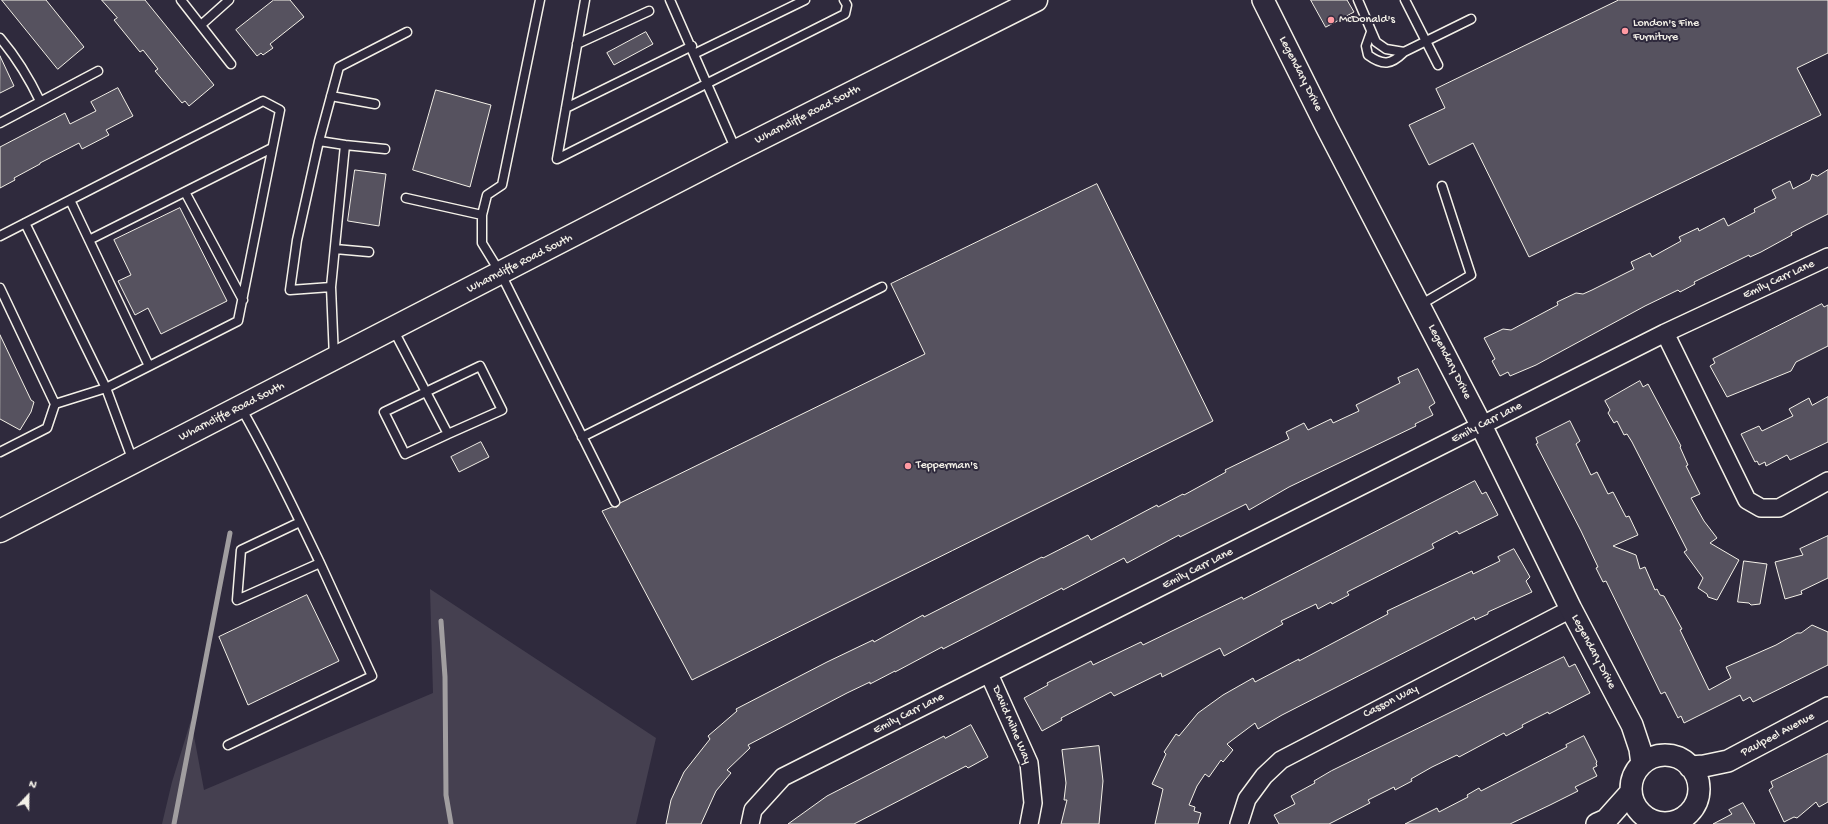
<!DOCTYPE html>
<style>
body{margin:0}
#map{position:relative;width:1828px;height:824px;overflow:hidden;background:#2f2a3d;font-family:"Gochi Hand",sans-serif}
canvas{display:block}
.north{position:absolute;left:8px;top:776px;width:40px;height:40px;-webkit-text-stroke:3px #2f2a3d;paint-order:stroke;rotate:22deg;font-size:11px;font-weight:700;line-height:16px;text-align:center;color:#f4f1e8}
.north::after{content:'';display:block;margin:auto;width:14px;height:18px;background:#f4f1e8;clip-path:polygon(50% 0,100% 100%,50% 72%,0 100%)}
</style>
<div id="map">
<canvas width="1828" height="824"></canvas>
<div class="north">N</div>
</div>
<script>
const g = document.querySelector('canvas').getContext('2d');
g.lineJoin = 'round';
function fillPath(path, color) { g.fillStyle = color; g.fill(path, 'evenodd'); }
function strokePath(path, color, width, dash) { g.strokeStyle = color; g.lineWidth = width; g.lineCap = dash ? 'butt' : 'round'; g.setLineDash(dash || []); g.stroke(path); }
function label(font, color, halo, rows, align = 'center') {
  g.font = font + ' "Gochi Hand",sans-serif'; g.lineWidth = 4; g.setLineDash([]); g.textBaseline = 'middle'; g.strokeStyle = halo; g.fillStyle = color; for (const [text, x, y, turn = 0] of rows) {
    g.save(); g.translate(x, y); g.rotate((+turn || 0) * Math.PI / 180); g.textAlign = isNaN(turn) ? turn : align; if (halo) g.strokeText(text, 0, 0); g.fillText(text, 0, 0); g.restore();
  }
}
fillPath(new Path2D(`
 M 430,589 L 656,738 L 636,824 L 162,824 L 172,782 L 191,720 L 204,790 L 433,693 Z`), '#454050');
strokePath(new Path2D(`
 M 441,621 L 445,677 L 446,795 L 451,824
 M 174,824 L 230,533`), '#a19ea0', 5);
const building = new Path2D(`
 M 2,0 L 46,0 L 84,47 L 58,69 Z
 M 102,0 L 145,0 L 214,85 L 189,106 L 185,101 L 182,103 L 155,71 L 158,69 L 143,50 L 140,52 L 114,20 L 117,18 Z
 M 274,0 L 290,0 L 304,17 L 270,44 L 273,48 L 263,55 L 261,53 L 257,56 L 236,30 Z
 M 1311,0 L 1347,0 L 1354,12 L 1326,27 Z
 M 1619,0 L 1828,0 L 1828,53 L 1797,68 L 1821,115 L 1529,257 L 1473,143 L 1429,165 L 1409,125 L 1445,108 L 1436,89 Z
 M 646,32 L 653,44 L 614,65 L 607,53 Z
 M 0,56 L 14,86 L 0,93 Z
 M 118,88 L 133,116 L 106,130 L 109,135 L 82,149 L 79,143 L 40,163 L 40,164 L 14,178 L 15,180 L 0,188 L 0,147 L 65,113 L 70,124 L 96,111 L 91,102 Z
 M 436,90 L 491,105 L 470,187 L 413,170 Z
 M 355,170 L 386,174 L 379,226 L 348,221 Z
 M 1828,170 L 1828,214 L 1806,225 L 1791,233 L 1792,235 L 1761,252 L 1750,257 L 1749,255 L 1694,282 L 1695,284 L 1680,292 L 1678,290 L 1645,306 L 1536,365 L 1510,376 L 1508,372 L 1500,376 L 1492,361 L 1495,359 L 1484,338 L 1503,329 L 1511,330 L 1558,305 L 1557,302 L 1576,293 L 1583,294 L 1592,290 L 1634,269 L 1631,262 L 1650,253 L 1652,257 L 1681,241 L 1679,237 L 1698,228 L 1699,231 L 1724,218 L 1728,226 L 1755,212 L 1754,209 L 1776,198 L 1772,190 L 1790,181 L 1793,189 L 1810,180 L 1812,174 L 1817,176 Z
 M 1097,184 L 1213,421 L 692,680 L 602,511 L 612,507 L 617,507 L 620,503 L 925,354 L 891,284 Z
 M 180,208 L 227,301 L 161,334 L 148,308 L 135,315 L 118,281 L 131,275 L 114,240 Z
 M 1822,304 L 1824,307 L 1828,305 L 1828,346 L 1796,362 L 1791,371 L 1727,397 L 1710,366 L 1715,363 L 1713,359 Z
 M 0,335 L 31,400 L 34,402 L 31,412 L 20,430 L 0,419 Z
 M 1418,369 L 1435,403 L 1429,407 L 1433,415 L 1415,424 L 1416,426 L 1289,487 L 1249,510 L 1246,504 L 1180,537 L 1179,535 L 1127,563 L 1124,558 L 1063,590 L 1062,588 L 943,649 L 942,647 L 895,672 L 895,671 L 870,684 L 870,682 L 847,693 L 748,745 L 750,748 L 727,770 L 731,773 L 716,791 L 701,824 L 666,824 L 671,800 L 684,772 L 710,739 L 708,736 L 737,711 L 736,709 L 827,662 L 873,640 L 874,642 L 923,615 L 924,617 L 1042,557 L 1043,558 L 1088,535 L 1091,540 L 1157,505 L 1158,507 L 1183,494 L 1184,495 L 1226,472 L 1225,470 L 1289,439 L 1286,432 L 1304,423 L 1308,430 L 1331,419 L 1333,423 L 1359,411 L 1356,405 L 1400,383 L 1398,378 Z
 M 1640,381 L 1643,387 L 1648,384 L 1681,446 L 1680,447 L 1688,465 L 1686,466 L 1700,494 L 1691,498 L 1704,521 L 1717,538 L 1710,543 L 1739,560 L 1717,600 L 1708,597 L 1707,594 L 1698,588 L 1703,578 L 1684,552 L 1687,550 L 1632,442 L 1627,434 L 1624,435 L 1617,421 L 1614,423 L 1608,413 L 1610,410 L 1605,401 Z
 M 1828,397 L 1828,442 L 1790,460 L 1787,455 L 1766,466 L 1765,462 L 1759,465 L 1757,461 L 1755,462 L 1741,434 L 1759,426 L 1762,431 L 1793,416 L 1789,409 L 1809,398 L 1812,405 Z
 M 1570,421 L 1580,441 L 1576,444 L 1591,475 L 1597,472 L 1608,494 L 1613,492 L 1626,517 L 1629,516 L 1638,535 L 1613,546 L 1636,555 L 1640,569 L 1645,567 L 1655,590 L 1657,589 L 1660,595 L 1664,596 L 1682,629 L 1680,630 L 1709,690 L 1731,678 L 1726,667 L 1776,645 L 1797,633 L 1801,633 L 1812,625 L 1828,632 L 1828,665 L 1753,702 L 1750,697 L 1743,701 L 1740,695 L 1684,723 L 1681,716 L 1678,718 L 1665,692 L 1661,694 L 1606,581 L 1603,582 L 1596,568 L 1598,567 L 1581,531 L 1536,444 L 1538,443 L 1536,438 Z
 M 481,442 L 489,457 L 459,472 L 451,457 Z
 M 1475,481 L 1482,494 L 1486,492 L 1498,515 L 1459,534 L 1457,531 L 1432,544 L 1434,548 L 1347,592 L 1349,595 L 1332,604 L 1331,602 L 1318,609 L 1316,604 L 1281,621 L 1283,624 L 1224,656 L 1220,648 L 1162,677 L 1161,673 L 1114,696 L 1111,692 L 1061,718 L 1062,720 L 1042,731 L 1024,698 L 1048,685 L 1047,683 L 1091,661 L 1093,665 L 1141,642 L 1143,645 L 1242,597 L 1243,599 Z
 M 1828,536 L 1828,578 L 1801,591 L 1802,594 L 1785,599 L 1775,562 L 1803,555 L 1800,549 Z
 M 1514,549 L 1530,577 L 1526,581 L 1532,592 L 1488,612 L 1488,614 L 1475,620 L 1474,617 L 1282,715 L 1258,729 L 1255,723 L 1227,744 L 1233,750 L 1223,762 L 1221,760 L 1209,777 L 1205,774 L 1197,786 L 1189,805 L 1195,807 L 1194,811 L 1201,813 L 1198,824 L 1155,824 L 1163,789 L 1152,784 L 1166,754 L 1164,752 L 1176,734 L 1179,736 L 1198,713 L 1223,695 L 1253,678 L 1255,682 L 1299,659 L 1299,661 L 1388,614 L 1387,611 L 1472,571 L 1473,574 L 1500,561 L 1498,557 Z
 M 1744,561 L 1767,564 L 1760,604 L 1751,605 L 1749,603 L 1738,602 Z
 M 307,595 L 339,661 L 248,705 L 219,637 Z
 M 1564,657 L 1569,667 L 1575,664 L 1590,693 L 1549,714 L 1548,712 L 1522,725 L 1523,727 L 1506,736 L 1504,733 L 1459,757 L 1457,755 L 1432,767 L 1411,779 L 1412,781 L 1395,790 L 1394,787 L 1368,800 L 1370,803 L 1329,824 L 1279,824 L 1274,815 L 1295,804 L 1291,796 L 1315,783 L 1314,781 L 1331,771 Z
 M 971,725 L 988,757 L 968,768 L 966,766 L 854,824 L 788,824 L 827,796 L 944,736 L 945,738 Z
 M 1584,736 L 1597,762 L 1596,763 L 1597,766 L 1593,768 L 1597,776 L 1575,787 L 1578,791 L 1550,805 L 1510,824 L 1405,824 L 1437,808 L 1439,812 L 1468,797 L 1467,795 L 1479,788 L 1481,791 L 1567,747 L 1566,745 Z
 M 1099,746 L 1103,781 L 1099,824 L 1061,824 L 1067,800 L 1064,800 L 1066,783 L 1062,750 Z
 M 1828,754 L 1828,802 L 1819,807 L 1816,802 L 1797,818 L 1794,817 L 1784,822 L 1769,790 L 1773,787 L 1771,782 Z
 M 1743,803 L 1755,824 L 1713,824 L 1732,814 L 1729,810 Z`);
fillPath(building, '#56525f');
strokePath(building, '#f4f1e8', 1);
const service = new Path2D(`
 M 181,0 L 231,64
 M 540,0 L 502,185 L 487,195 L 482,215 L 482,243 L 501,274 L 615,502
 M 585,0 L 557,159 L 845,14 L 847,5 L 844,0
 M 670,0 L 736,150
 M 1358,0 L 1376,42 L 1386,49 L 1404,52 L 1471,19
 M 1405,0 L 1438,65
 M 201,25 L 229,0
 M 1371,32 L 1366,46 L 1368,55 C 1383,66 1391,65 1404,52
 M 0,38 C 17,58 29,78 40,101
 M 577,44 L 649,11
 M 694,54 L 805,0
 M 331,96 L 375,104
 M 566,108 L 692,46
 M 0,123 L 98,71
 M 319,141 L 339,67 L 407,32
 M 345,145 L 385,149
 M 185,192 L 243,300
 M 406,198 L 482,215
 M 70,200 L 149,366
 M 0,236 L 263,101 L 280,110 L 238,321 L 106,388 L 25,223
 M 89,240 L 272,148
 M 335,249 L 369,252
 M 331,287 L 290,290 L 297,240 L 319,141 L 345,145 L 331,287 L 334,358
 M 0,288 L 55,404 L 47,428 L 0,452
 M 1420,305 L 1471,275 L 1442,186
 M 393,329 L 448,434 L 502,410 L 480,366 L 384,412 L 405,454 L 448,434
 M 55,404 L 106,388 L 133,461
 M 241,408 C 270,458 295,511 320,563 L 237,600 L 241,550 L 300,522
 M 582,437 L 882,287
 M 228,745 L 372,676 L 320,563`);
const minor = new Path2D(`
 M 1665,333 L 1747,500 L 1761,508 L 1779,508 L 1828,481
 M 989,674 L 1029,763 L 1033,803 L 1029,824
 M 750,824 L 753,810 L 783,777 L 1665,333 L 1828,257
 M 1239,824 L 1247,799 L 1264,776 L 1281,760 L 1571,609`);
const tertiary = new Path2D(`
 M 1263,0 L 1326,126 L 1476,415 L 1571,609 L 1632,725 L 1640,749 L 1642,764
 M1631 789a34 34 0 1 1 68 0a34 34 0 1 1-68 0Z
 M 1690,767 L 1704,766 L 1728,761 L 1828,708
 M 1597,824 L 1606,820 L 1631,792`);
const secondary = new Path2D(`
 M 0,531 L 736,151 L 1036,0`);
strokePath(service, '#f4f1e8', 11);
strokePath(minor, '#f4f1e8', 20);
strokePath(tertiary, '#f4f1e8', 24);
strokePath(secondary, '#f4f1e8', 25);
strokePath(service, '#2f2a3d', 8);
strokePath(minor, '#2f2a3d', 17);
strokePath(tertiary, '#2f2a3d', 21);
strokePath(secondary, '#2f2a3d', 22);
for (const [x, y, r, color] of [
 [1331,20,4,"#ff9aa2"],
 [1625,31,4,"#ff9aa2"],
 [908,466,4,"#ff9aa2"]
]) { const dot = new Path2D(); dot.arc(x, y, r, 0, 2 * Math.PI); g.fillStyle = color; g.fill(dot); strokePath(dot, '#2f2a3d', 1.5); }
label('12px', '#f4f1e8', '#2f2a3d', [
 ["McDonald's",1339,20],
 ["London's Fine",1633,24],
 ["Furniture",1633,38],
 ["Tepperman's",916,466]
], 'left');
label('12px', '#f4f1e8', '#2f2a3d', [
 ["Legendary Drive",1300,74,63],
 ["Wharncliffe Road South",808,115,-27],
 ["Wharncliffe Road South",520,264,-27],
 ["Emily Carr Lane",1779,280,-25],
 ["Legendary Drive",1449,362,63],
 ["Wharncliffe Road South",232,412,-27],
 ["Emily Carr Lane",1487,423,-27],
 ["Emily Carr Lane",1198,569,-27],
 ["Legendary Drive",1593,652,62],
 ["Casson Way",1391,702,-27],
 ["Emily Carr Lane",909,714,-27],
 ["David Milne Way",1011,725,67],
 ["Paulpeel Avenue",1778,735,-28]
]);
</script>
